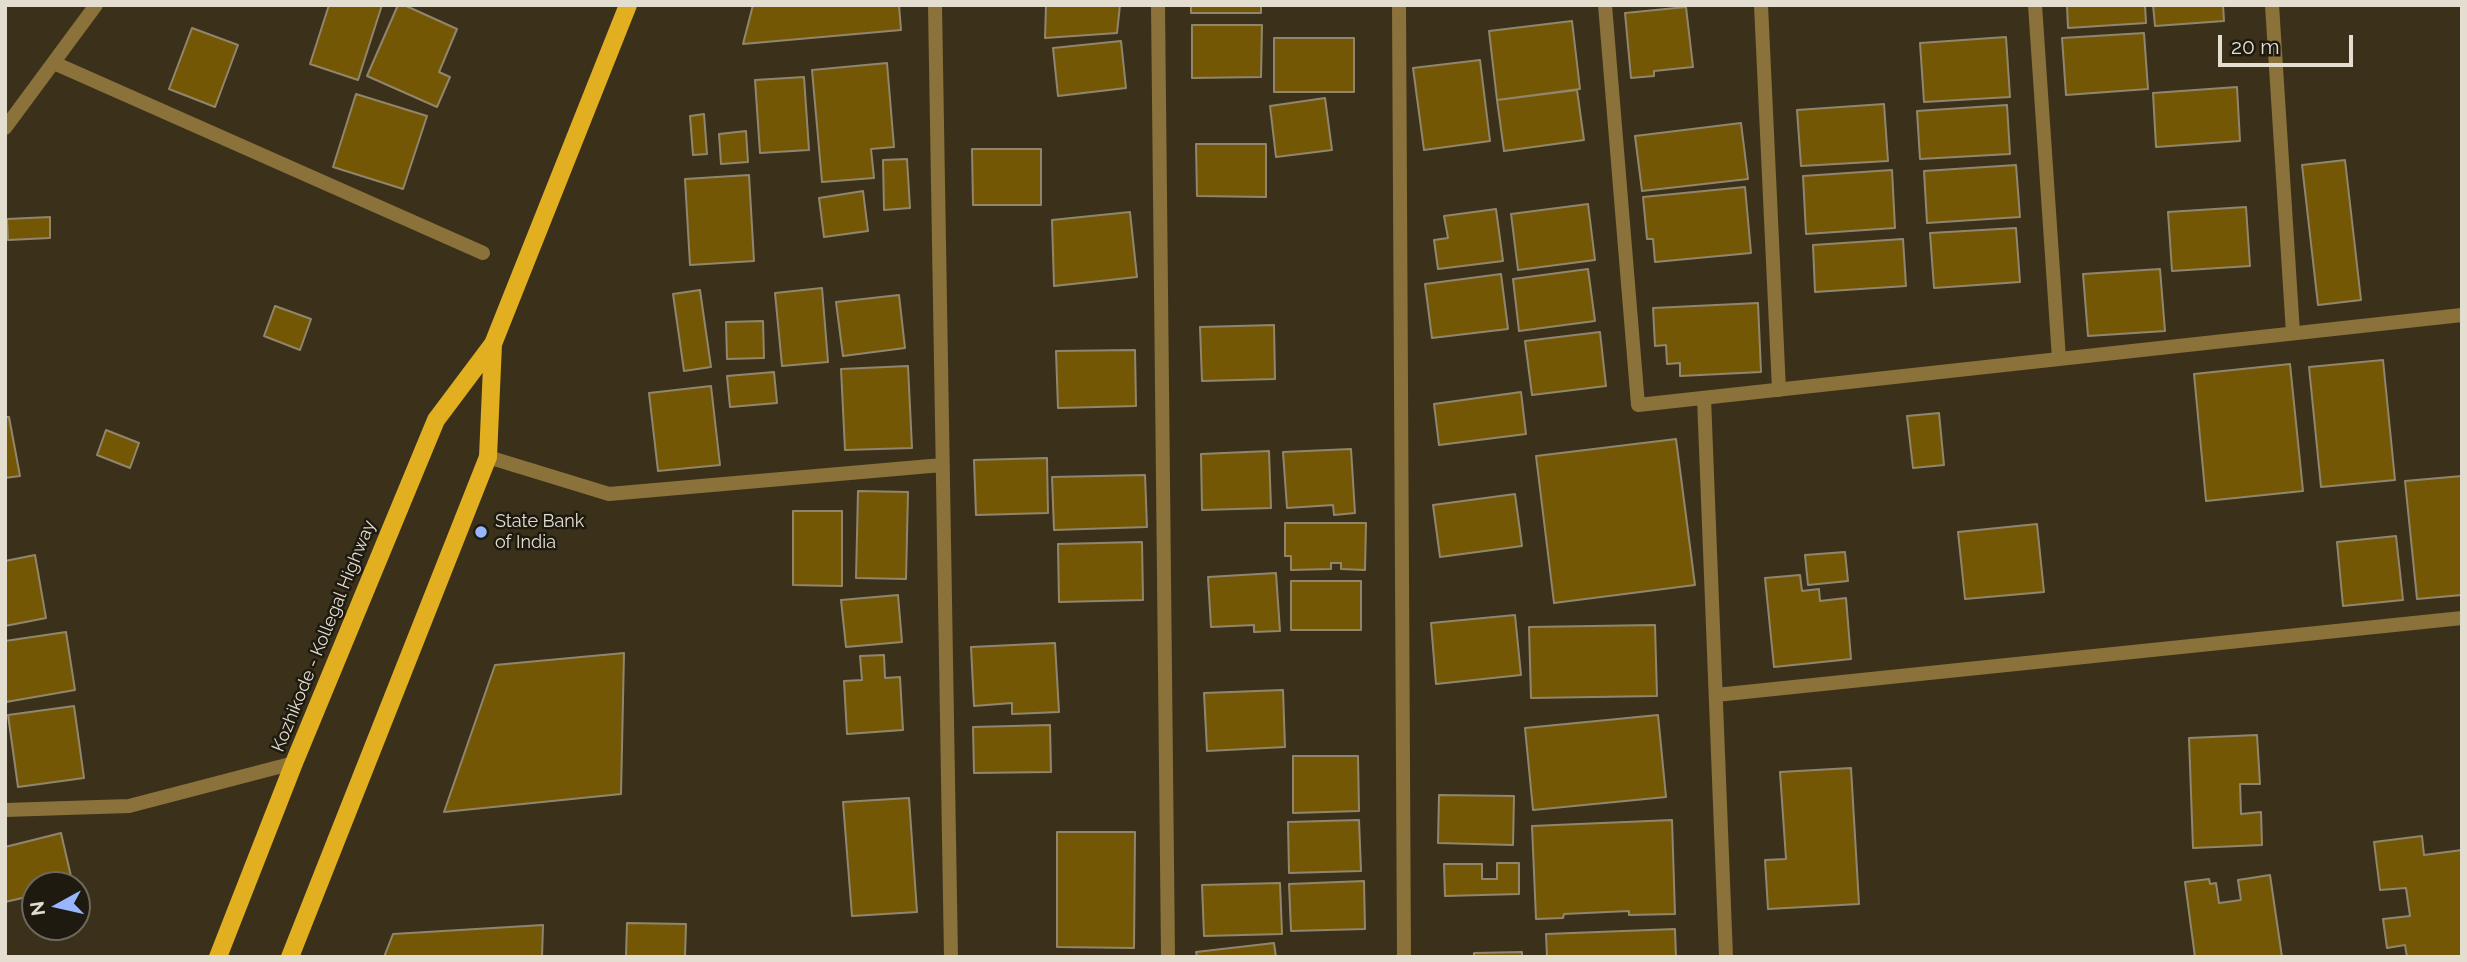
<!DOCTYPE html>
<style>
body{margin:0}
#map{position:relative;width:2467px;height:962px;overflow:hidden;background:#3b311b;font-family:Raleway,sans-serif}
canvas{display:block}
.frame{position:absolute;inset:0;border:7px solid #e4ded1;pointer-events:none}
.north{position:absolute;left:21px;top:871px;width:70px;height:70px;box-sizing:border-box;background:#1e1a10;border:2px solid #6d685d;border-radius:50%;rotate:262deg;font-size:19px;font-weight:700;line-height:28px;text-align:center;color:#e4ded1}
.north::after{content:'';display:block;margin:auto;width:24px;height:32px;background:#97b6fd;clip-path:polygon(50% 0,100% 100%,50% 72%,0 100%)}
.scale{position:absolute;left:2218px;top:35px;width:135px;height:32px;box-sizing:border-box;border:4px solid #e4ded1;border-top:0;padding-left:9px;font-size:21px;line-height:24px;white-space:nowrap;color:#e4ded1;-webkit-text-stroke:5px #1e1a10;paint-order:stroke}
</style>
<div id="map">
<canvas width="2467" height="962"></canvas>
<div class="frame"></div>
<div class="north">N</div>
<div class="scale">20 m</div>
</div>
<script>
const g = document.querySelector('canvas').getContext('2d');
g.lineJoin = 'round';
function fillPath(path, color) { g.fillStyle = color; g.fill(path, 'evenodd'); }
function strokePath(path, color, width, dash) { g.strokeStyle = color; g.lineWidth = width; g.lineCap = dash ? 'butt' : 'round'; g.setLineDash(dash || []); g.stroke(path); }
function label(font, color, halo, rows, align = 'center') {
  g.font = font + ' Raleway,sans-serif'; g.lineWidth = 5; g.setLineDash([]); g.textBaseline = 'middle'; g.strokeStyle = halo; g.fillStyle = color; for (const [text, x, y, turn = 0] of rows) {
    g.save(); g.translate(x, y); g.rotate((+turn || 0) * Math.PI / 180); g.textAlign = isNaN(turn) ? turn : align; if (halo) g.strokeText(text, 0, 0); g.fillText(text, 0, 0); g.restore();
  }
}
const building = new Path2D(`
 M 329,5 L 382,5 L 358,80 L 310,64 Z
 M 398,5 L 404,5 L 457,29 L 439,72 L 450,77 L 437,107 L 367,76 Z
 M 753,5 L 899,5 L 901,30 L 743,44 Z
 M 1046,5 L 1120,5 L 1117,33 L 1045,38 Z
 M 1191,5 L 1261,5 L 1261,13 L 1191,13 Z
 M 2067,5 L 2145,5 L 2146,23 L 2068,28 Z
 M 2153,5 L 2223,5 L 2224,21 L 2155,26 Z
 M 1686,7 L 1693,67 L 1654,71 L 1654,76 L 1631,78 L 1625,13 Z
 M 1572,21 L 1580,89 L 1497,100 L 1489,31 Z
 M 1192,25 L 1262,25 L 1261,77 L 1192,78 Z
 M 192,28 L 238,45 L 215,107 L 169,89 Z
 M 2144,33 L 2148,89 L 2066,95 L 2062,38 Z
 M 2006,37 L 2010,97 L 1924,102 L 1920,43 Z
 M 1274,38 L 1354,38 L 1354,92 L 1274,92 Z
 M 1121,41 L 1126,88 L 1058,96 L 1053,48 Z
 M 1480,60 L 1490,141 L 1424,150 L 1413,68 Z
 M 887,63 L 894,147 L 871,149 L 874,178 L 822,182 L 812,70 Z
 M 804,77 L 809,150 L 760,153 L 755,80 Z
 M 2237,87 L 2240,141 L 2156,147 L 2153,93 Z
 M 1577,90 L 1584,140 L 1504,151 L 1497,100 Z
 M 356,94 L 427,116 L 403,189 L 333,167 Z
 M 1325,98 L 1332,150 L 1276,157 L 1270,106 Z
 M 1884,104 L 1888,161 L 1801,166 L 1797,110 Z
 M 2007,105 L 2010,154 L 1920,159 L 1917,111 Z
 M 704,114 L 707,154 L 693,155 L 690,116 Z
 M 1741,123 L 1748,179 L 1642,191 L 1635,136 Z
 M 746,131 L 748,162 L 721,164 L 719,134 Z
 M 1196,144 L 1266,144 L 1266,197 L 1197,196 Z
 M 972,149 L 1041,149 L 1041,205 L 973,205 Z
 M 907,159 L 910,208 L 884,210 L 883,160 Z
 M 2345,160 L 2361,300 L 2318,305 L 2302,165 Z
 M 2016,165 L 2020,217 L 1927,223 L 1924,171 Z
 M 1892,170 L 1895,228 L 1806,234 L 1803,176 Z
 M 749,175 L 754,261 L 690,265 L 685,179 Z
 M 1745,187 L 1751,253 L 1655,262 L 1653,239 L 1647,239 L 1643,197 Z
 M 863,191 L 868,231 L 824,237 L 819,198 Z
 M 1588,204 L 1595,260 L 1518,270 L 1511,214 Z
 M 2246,207 L 2250,266 L 2172,271 L 2168,212 Z
 M 1496,209 L 1503,261 L 1438,269 L 1434,240 L 1448,238 L 1444,216 Z
 M 1130,212 L 1137,277 L 1054,286 L 1052,220 Z
 M 50,217 L 50,238 L 8,240 L 7,219 Z
 M 2016,228 L 2020,282 L 1934,288 L 1930,233 Z
 M 1903,239 L 1906,286 L 1815,292 L 1813,245 Z
 M 1588,269 L 1595,321 L 1519,331 L 1513,279 Z
 M 2160,269 L 2165,331 L 2088,336 L 2083,274 Z
 M 1501,274 L 1508,329 L 1432,338 L 1425,284 Z
 M 822,288 L 828,362 L 782,366 L 775,293 Z
 M 700,290 L 711,367 L 684,371 L 673,294 Z
 M 899,295 L 905,348 L 843,356 L 836,302 Z
 M 1758,303 L 1761,372 L 1680,376 L 1680,363 L 1667,364 L 1666,345 L 1655,346 L 1653,308 Z
 M 275,306 L 311,319 L 300,350 L 264,336 Z
 M 763,321 L 764,358 L 727,359 L 726,322 Z
 M 1274,325 L 1275,379 L 1202,381 L 1200,327 Z
 M 1600,332 L 1606,386 L 1532,395 L 1525,341 Z
 M 1135,350 L 1136,406 L 1058,408 L 1056,351 Z
 M 2383,360 L 2395,480 L 2321,487 L 2309,367 Z
 M 2290,364 L 2303,491 L 2206,501 L 2194,374 Z
 M 908,366 L 912,448 L 845,450 L 841,369 Z
 M 774,372 L 777,403 L 730,407 L 727,376 Z
 M 711,386 L 720,465 L 658,471 L 649,393 Z
 M 1521,392 L 1526,434 L 1439,445 L 1434,404 Z
 M 1939,413 L 1944,465 L 1913,468 L 1907,416 Z
 M 5,417 L 9,417 L 20,476 L 5,478 Z
 M 106,430 L 139,443 L 130,468 L 97,455 Z
 M 1676,439 L 1695,585 L 1554,603 L 1536,456 Z
 M 1351,449 L 1355,513 L 1334,515 L 1333,505 L 1287,508 L 1283,452 Z
 M 1269,451 L 1271,508 L 1202,510 L 1201,454 Z
 M 1047,458 L 1048,513 L 976,515 L 974,460 Z
 M 1145,475 L 1147,527 L 1054,530 L 1052,477 Z
 M 2462,476 L 2462,595 L 2417,599 L 2405,481 Z
 M 858,491 L 908,492 L 906,579 L 856,578 Z
 M 1515,494 L 1522,546 L 1440,557 L 1433,505 Z
 M 793,511 L 842,511 L 842,586 L 793,585 Z
 M 1285,523 L 1366,523 L 1365,570 L 1341,569 L 1341,563 L 1331,563 L 1331,569 L 1291,570 L 1291,556 L 1285,556 Z
 M 2037,524 L 2044,592 L 1965,599 L 1958,532 Z
 M 2396,536 L 2403,600 L 2343,606 L 2337,542 Z
 M 1142,542 L 1143,600 L 1059,602 L 1058,544 Z
 M 1845,552 L 1848,581 L 1808,585 L 1805,555 Z
 M 35,555 L 46,618 L 5,626 L 5,561 Z
 M 1276,573 L 1280,631 L 1254,632 L 1254,625 L 1211,627 L 1208,577 Z
 M 1800,575 L 1802,591 L 1819,589 L 1820,601 L 1846,598 L 1851,659 L 1774,667 L 1765,578 Z
 M 1291,581 L 1361,581 L 1361,630 L 1291,630 Z
 M 898,595 L 902,642 L 846,647 L 841,600 Z
 M 1515,615 L 1521,675 L 1436,684 L 1431,623 Z
 M 1655,625 L 1657,696 L 1531,698 L 1529,627 Z
 M 66,632 L 75,690 L 6,702 L 5,641 Z
 M 1055,643 L 1059,712 L 1012,714 L 1012,703 L 974,706 L 971,647 Z
 M 624,653 L 621,794 L 444,812 L 495,665 Z
 M 884,655 L 885,678 L 900,677 L 903,730 L 847,734 L 844,681 L 862,680 L 860,656 Z
 M 1283,690 L 1285,747 L 1207,751 L 1204,693 Z
 M 74,706 L 84,778 L 18,787 L 8,715 Z
 M 1658,715 L 1666,797 L 1533,810 L 1525,728 Z
 M 1050,725 L 1051,772 L 974,773 L 973,727 Z
 M 2257,735 L 2260,784 L 2240,784 L 2241,814 L 2261,812 L 2262,845 L 2193,848 L 2189,738 Z
 M 1293,756 L 1358,756 L 1359,811 L 1293,813 Z
 M 1851,768 L 1859,904 L 1768,909 L 1765,860 L 1786,859 L 1780,772 Z
 M 1439,795 L 1514,796 L 1513,845 L 1438,843 Z
 M 909,798 L 917,912 L 852,916 L 843,802 Z
 M 1359,820 L 1361,871 L 1289,873 L 1288,822 Z
 M 1672,820 L 1675,914 L 1629,915 L 1629,911 L 1564,914 L 1563,918 L 1536,919 L 1532,826 Z
 M 1057,832 L 1135,832 L 1134,948 L 1057,947 Z
 M 61,833 L 73,885 L 35,885 L 35,895 L 5,902 L 5,847 Z
 M 2422,836 L 2424,855 L 2462,850 L 2462,957 L 2407,957 L 2405,945 L 2387,948 L 2383,919 L 2410,916 L 2406,888 L 2380,890 L 2374,842 Z
 M 1497,863 L 1519,863 L 1519,894 L 1445,896 L 1444,864 L 1482,864 L 1482,879 L 1497,879 Z
 M 2270,875 L 2282,957 L 2195,957 L 2185,882 L 2209,879 L 2210,884 L 2216,883 L 2219,903 L 2241,900 L 2238,880 Z
 M 1364,881 L 1365,929 L 1291,931 L 1289,884 Z
 M 1280,883 L 1282,934 L 1204,936 L 1202,885 Z
 M 627,923 L 686,924 L 685,957 L 626,957 Z
 M 543,925 L 542,957 L 384,957 L 393,934 Z
 M 1675,929 L 1676,957 L 1547,957 L 1546,934 Z
 M 1274,943 L 1276,957 L 1197,957 L 1196,952 Z
 M 1522,952 L 1522,957 L 1474,957 L 1474,953 Z`);
fillPath(building, '#745705');
strokePath(building, '#91866d', 2);
strokePath(new Path2D(`
 M 935,5 L 951,957
 M 1158,5 L 1168,957
 M 1399,5 L 1404,957
 M 1605,5 L 1638,405 L 2462,315
 M 1761,5 L 1779,390
 M 2035,5 L 2059,359
 M 2272,5 L 2293,333
 M 54,63 L 483,253
 M 1704,398 L 1726,957
 M 488,457 L 609,494 L 942,465
 M 1716,695 L 2462,618
 M 5,810 L 129,806 L 294,763`), '#8a723a', 14);
strokePath(new Path2D(`
 M 5,128 L 96,5`), '#8a723a', 14);
strokePath(new Path2D(`
 M 218,957 L 294,763 L 436,420 L 493,344 L 628,5
 M 290,957 L 488,457 L 493,344`), '#e2af21', 18);
for (const [x, y, r, color] of [
 [481,532,7,"#97b6fd"]
]) { const dot = new Path2D(); dot.arc(x, y, r, 0, 2 * Math.PI); g.fillStyle = color; g.fill(dot); strokePath(dot, '#1e1a10', 2.5); }
label('18px', '#e4ded1', '#1e1a10', [
 ["State Bank",495,522],
 ["of India",495,543]
], 'left');
label('18px', '#e4ded1', '#1e1a10', [
 ["Kozhikode - Kollegal Highway",324,636,-68]
]);
</script>
